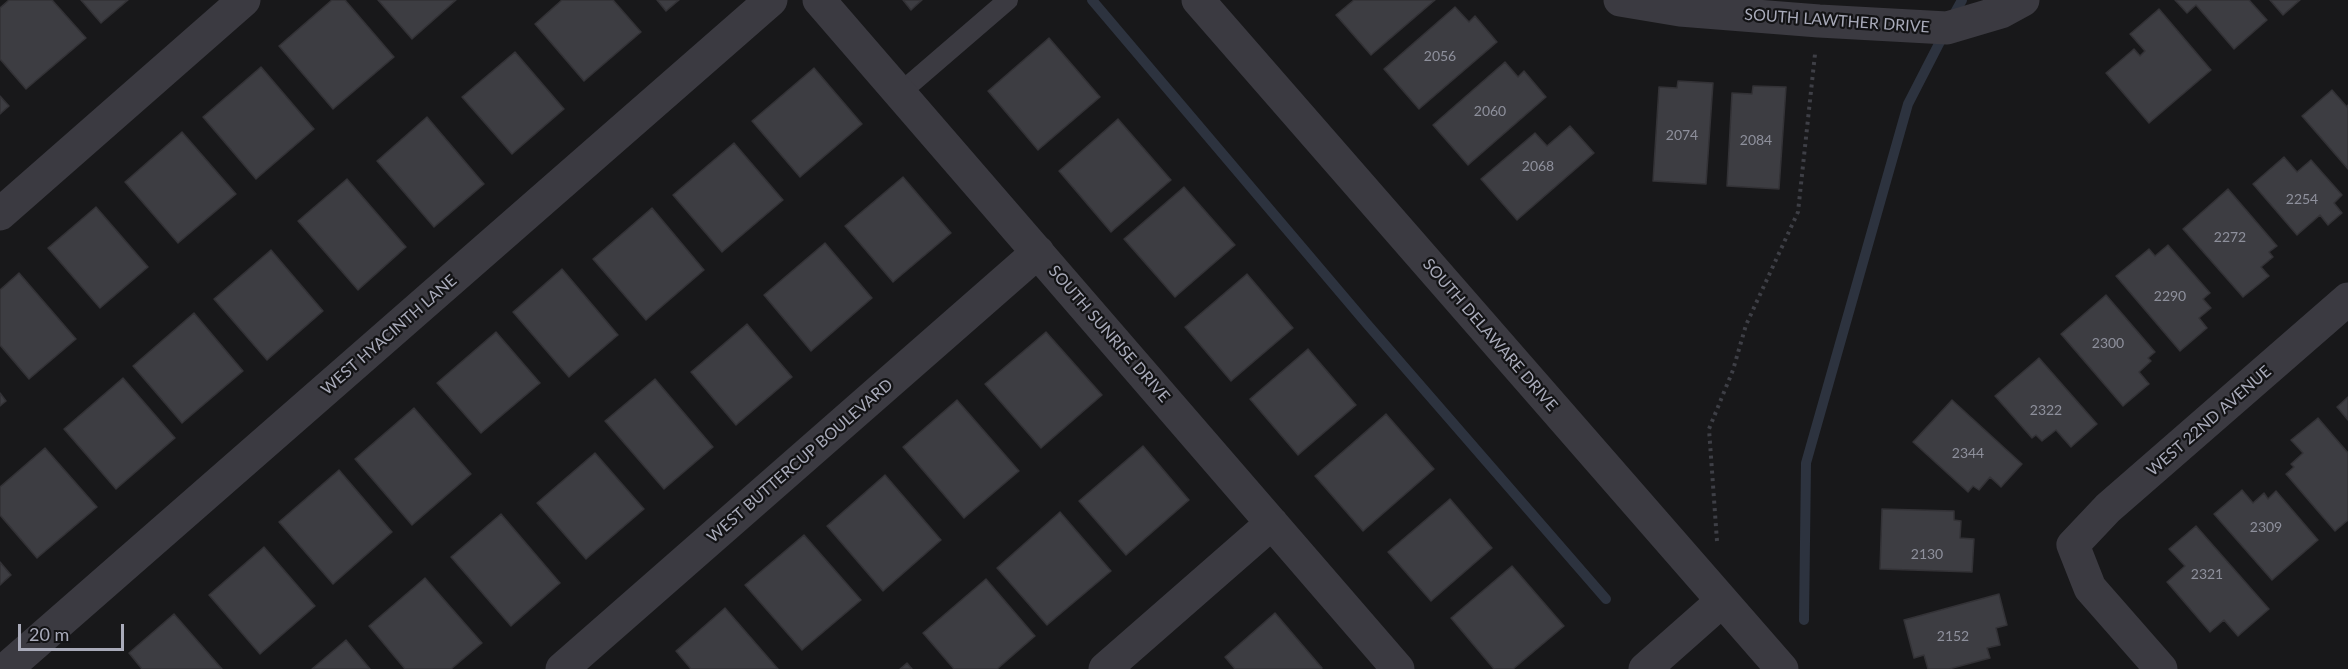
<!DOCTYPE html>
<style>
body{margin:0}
#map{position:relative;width:2348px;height:669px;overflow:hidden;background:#18181a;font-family:Lato,sans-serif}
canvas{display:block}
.scale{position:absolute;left:18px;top:624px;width:106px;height:27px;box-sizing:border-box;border:3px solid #a9abba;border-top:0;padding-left:8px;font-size:18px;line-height:21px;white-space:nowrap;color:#a9abba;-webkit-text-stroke:4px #131315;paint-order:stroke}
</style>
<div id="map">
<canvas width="2348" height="669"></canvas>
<div class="scale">20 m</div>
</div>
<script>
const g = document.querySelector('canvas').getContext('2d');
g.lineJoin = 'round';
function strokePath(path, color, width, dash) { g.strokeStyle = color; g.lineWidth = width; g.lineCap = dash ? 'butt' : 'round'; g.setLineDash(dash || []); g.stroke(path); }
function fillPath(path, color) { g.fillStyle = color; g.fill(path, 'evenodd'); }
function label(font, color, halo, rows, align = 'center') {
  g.font = font + ' Lato,sans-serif'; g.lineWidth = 4.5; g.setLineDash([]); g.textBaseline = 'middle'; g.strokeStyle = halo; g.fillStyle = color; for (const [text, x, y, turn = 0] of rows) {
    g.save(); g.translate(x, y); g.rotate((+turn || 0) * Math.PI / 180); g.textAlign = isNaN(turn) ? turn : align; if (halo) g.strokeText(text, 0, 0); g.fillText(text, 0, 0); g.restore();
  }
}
strokePath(new Path2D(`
 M 1092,0 L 1367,324 L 1606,599
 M 1952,18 L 1962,0
 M 1804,620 L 1806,463 L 1908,104 L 1945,32`), '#2d333f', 10);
const building = new Path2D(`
 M 9,0 L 52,0 L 86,38 L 26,89 L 0,59 L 0,8 Z
 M 81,0 L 128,0 L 101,23 Z
 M 332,0 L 345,0 L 394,57 L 333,109 L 279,46 Z
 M 378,0 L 456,0 L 412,39 Z
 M 562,0 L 613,0 L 641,32 L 584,81 L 535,24 Z
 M 657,0 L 679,0 L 666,11 Z
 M 903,0 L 922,0 L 911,10 Z
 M 1354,0 L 1435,0 L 1371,55 L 1336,15 Z
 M 2175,0 L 2249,0 L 2267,20 L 2234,49 L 2196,5 L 2187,13 Z
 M 2270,0 L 2300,0 L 2283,15 Z
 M 1455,7 L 1469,22 L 1475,16 L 1497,42 L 1419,109 L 1384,69 Z
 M 2159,9 L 2211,70 L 2149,123 L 2106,73 L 2134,49 L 2140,56 L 2145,51 L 2130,34 Z
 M 1049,38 L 1100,97 L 1038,150 L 988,91 Z
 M 515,52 L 564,109 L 512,154 L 462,97 Z
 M 1505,62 L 1518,77 L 1524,71 L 1546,97 L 1468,165 L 1433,125 Z
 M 261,67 L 314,129 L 256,179 L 203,117 Z
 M 814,68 L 862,124 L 800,177 L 752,121 Z
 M 1678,81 L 1713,83 L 1706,184 L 1653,181 L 1659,87 L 1677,88 Z
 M 1753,86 L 1786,87 L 1779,189 L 1727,186 L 1732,93 L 1752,94 Z
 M 2332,90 L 2347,107 L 2348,105 L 2348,169 L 2302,116 Z
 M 0,96 L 9,106 L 0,114 Z
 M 427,117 L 484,184 L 434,227 L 377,161 Z
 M 1118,119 L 1171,180 L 1111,232 L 1059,171 Z
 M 1570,126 L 1594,153 L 1517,220 L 1481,179 L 1535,133 L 1547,146 Z
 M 182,132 L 236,194 L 178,243 L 125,182 Z
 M 734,143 L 783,200 L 722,252 L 673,195 Z
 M 2284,157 L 2297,172 L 2311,160 L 2342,195 L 2334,203 L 2342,213 L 2328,225 L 2320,215 L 2297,235 L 2253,184 Z
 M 903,177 L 951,233 L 893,282 L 845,226 Z
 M 347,179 L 406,247 L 358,290 L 298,221 Z
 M 1184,187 L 1235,245 L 1175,297 L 1124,239 Z
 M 2228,189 L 2277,246 L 2269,252 L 2273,257 L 2261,267 L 2269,276 L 2243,297 L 2183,229 Z
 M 96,207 L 148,267 L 100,308 L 48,248 Z
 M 652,208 L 704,270 L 646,320 L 593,259 Z
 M 825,243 L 872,298 L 811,351 L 764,295 Z
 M 2168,245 L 2210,293 L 2203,299 L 2211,308 L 2199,318 L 2207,328 L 2180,351 L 2116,276 L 2149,249 L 2155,256 Z
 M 271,250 L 323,311 L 267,360 L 214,299 Z
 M 562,269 L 618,335 L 569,377 L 513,312 Z
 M 19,273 L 76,339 L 29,379 L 0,345 L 0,290 Z
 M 1247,274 L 1293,328 L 1231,381 L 1185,327 Z
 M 2106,295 L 2155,352 L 2148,358 L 2151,361 L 2139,372 L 2149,384 L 2123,406 L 2061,334 Z
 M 194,313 L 243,371 L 182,423 L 133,366 Z
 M 747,324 L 792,377 L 736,425 L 691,372 Z
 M 496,332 L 540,383 L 481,433 L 437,383 Z
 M 1046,332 L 1102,395 L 1041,448 L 985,384 Z
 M 1308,349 L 1356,405 L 1298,455 L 1250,399 Z
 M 2039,358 L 2097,424 L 2071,447 L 2056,430 L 2042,441 L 2036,435 L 2032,438 L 1995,396 Z
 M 123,378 L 175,438 L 116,489 L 64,429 Z
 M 655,379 L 713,447 L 664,489 L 605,421 Z
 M 0,393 L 6,401 L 0,406 Z
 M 2348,397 L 2348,420 L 2337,407 Z
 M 957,400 L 1019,471 L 964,518 L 903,447 Z
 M 1952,400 L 2022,464 L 2001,487 L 1990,477 L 1979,490 L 1973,486 L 1968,492 L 1913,442 Z
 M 414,408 L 471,474 L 412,525 L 355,459 Z
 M 1386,414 L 1434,469 L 1363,531 L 1315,476 Z
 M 2318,418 L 2348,453 L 2348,520 L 2335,531 L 2286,474 L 2294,467 L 2291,464 L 2303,453 L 2291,440 Z
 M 1143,446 L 1189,500 L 1126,555 L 1079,501 Z
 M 45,448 L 97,507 L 37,558 L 0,515 L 0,487 Z
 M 595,453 L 644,509 L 586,559 L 537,503 Z
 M 339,470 L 392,532 L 333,584 L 279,522 Z
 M 885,475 L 941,540 L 883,591 L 827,526 Z
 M 2242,490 L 2253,503 L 2264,493 L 2268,499 L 2276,491 L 2318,540 L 2272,580 L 2214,514 Z
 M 1450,499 L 1492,548 L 1431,601 L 1388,552 Z
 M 1882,509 L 1954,511 L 1954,520 L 1961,521 L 1960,538 L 1974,539 L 1972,572 L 1880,569 Z
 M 1060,512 L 1111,571 L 1047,625 L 997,568 Z
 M 501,514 L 560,583 L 511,626 L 451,557 Z
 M 2196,526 L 2269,609 L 2238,636 L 2224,620 L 2210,632 L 2167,582 L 2185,566 L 2169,549 Z
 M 804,535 L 861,600 L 802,650 L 745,585 Z
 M 264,547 L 315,606 L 260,654 L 209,595 Z
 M 0,562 L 11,575 L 0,585 Z
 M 1512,566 L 1564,626 L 1513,669 L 1494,669 L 1451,618 Z
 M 425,578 L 482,643 L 451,669 L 405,669 L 369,626 Z
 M 986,579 L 1035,636 L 997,669 L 954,669 L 923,633 Z
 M 1999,594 L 2007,625 L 1996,628 L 2000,645 L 1987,648 L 1990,658 L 1949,669 L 1928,669 L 1924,655 L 1914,658 L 1904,620 Z
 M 725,608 L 778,669 L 691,669 L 676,651 Z
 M 1275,613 L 1322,668 L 1321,669 L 1235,669 L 1225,657 Z
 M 174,614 L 222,669 L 142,669 L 129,653 Z
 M 346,640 L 370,669 L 312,669 Z
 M 907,663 L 912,669 L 900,669 Z`);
fillPath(building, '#3d3d42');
strokePath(building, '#333236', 1.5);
strokePath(new Path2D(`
 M 1717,541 L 1709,429 L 1733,370 L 1746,325 L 1798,212 L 1815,54`), '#3e3f46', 4, [3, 4.5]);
strokePath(new Path2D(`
 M 900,93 L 1008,0`), '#3b3a41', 20);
strokePath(new Path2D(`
 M 819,0 L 1398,669
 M 1198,0 L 1782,669
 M 1620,0 L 1680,10 L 1819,21 L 1947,28 L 2001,12 L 2023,0
 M 0,214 L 244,0
 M 6,669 L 771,0
 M 562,669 L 1038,252
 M 1105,669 L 1272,523
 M 1645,669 L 1722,601
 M 2161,669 L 2090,588 L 2073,545 L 2108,508 L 2348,299`), '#3b3a41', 33);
label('14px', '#8e909c', null, [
 ["2056",1440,56],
 ["2060",1490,111],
 ["2074",1682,135],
 ["2084",1756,140],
 ["2068",1538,166],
 ["2254",2302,199],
 ["2272",2230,237],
 ["2290",2170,296],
 ["2300",2108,343],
 ["2322",2046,410],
 ["2344",1968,453],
 ["2309",2266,527],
 ["2130",1927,554],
 ["2321",2207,574],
 ["2152",1953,636]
]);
label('16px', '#a9abba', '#131315', [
 ["SOUTH LAWTHER DRIVE",1837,21,4],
 ["SOUTH SUNRISE DRIVE",1109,334,49],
 ["WEST HYACINTH LANE",389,335,-41],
 ["SOUTH DELAWARE DRIVE",1490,335,49],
 ["WEST 22ND AVENUE",2209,421,-41],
 ["WEST BUTTERCUP BOULEVARD",800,461,-41]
]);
</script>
